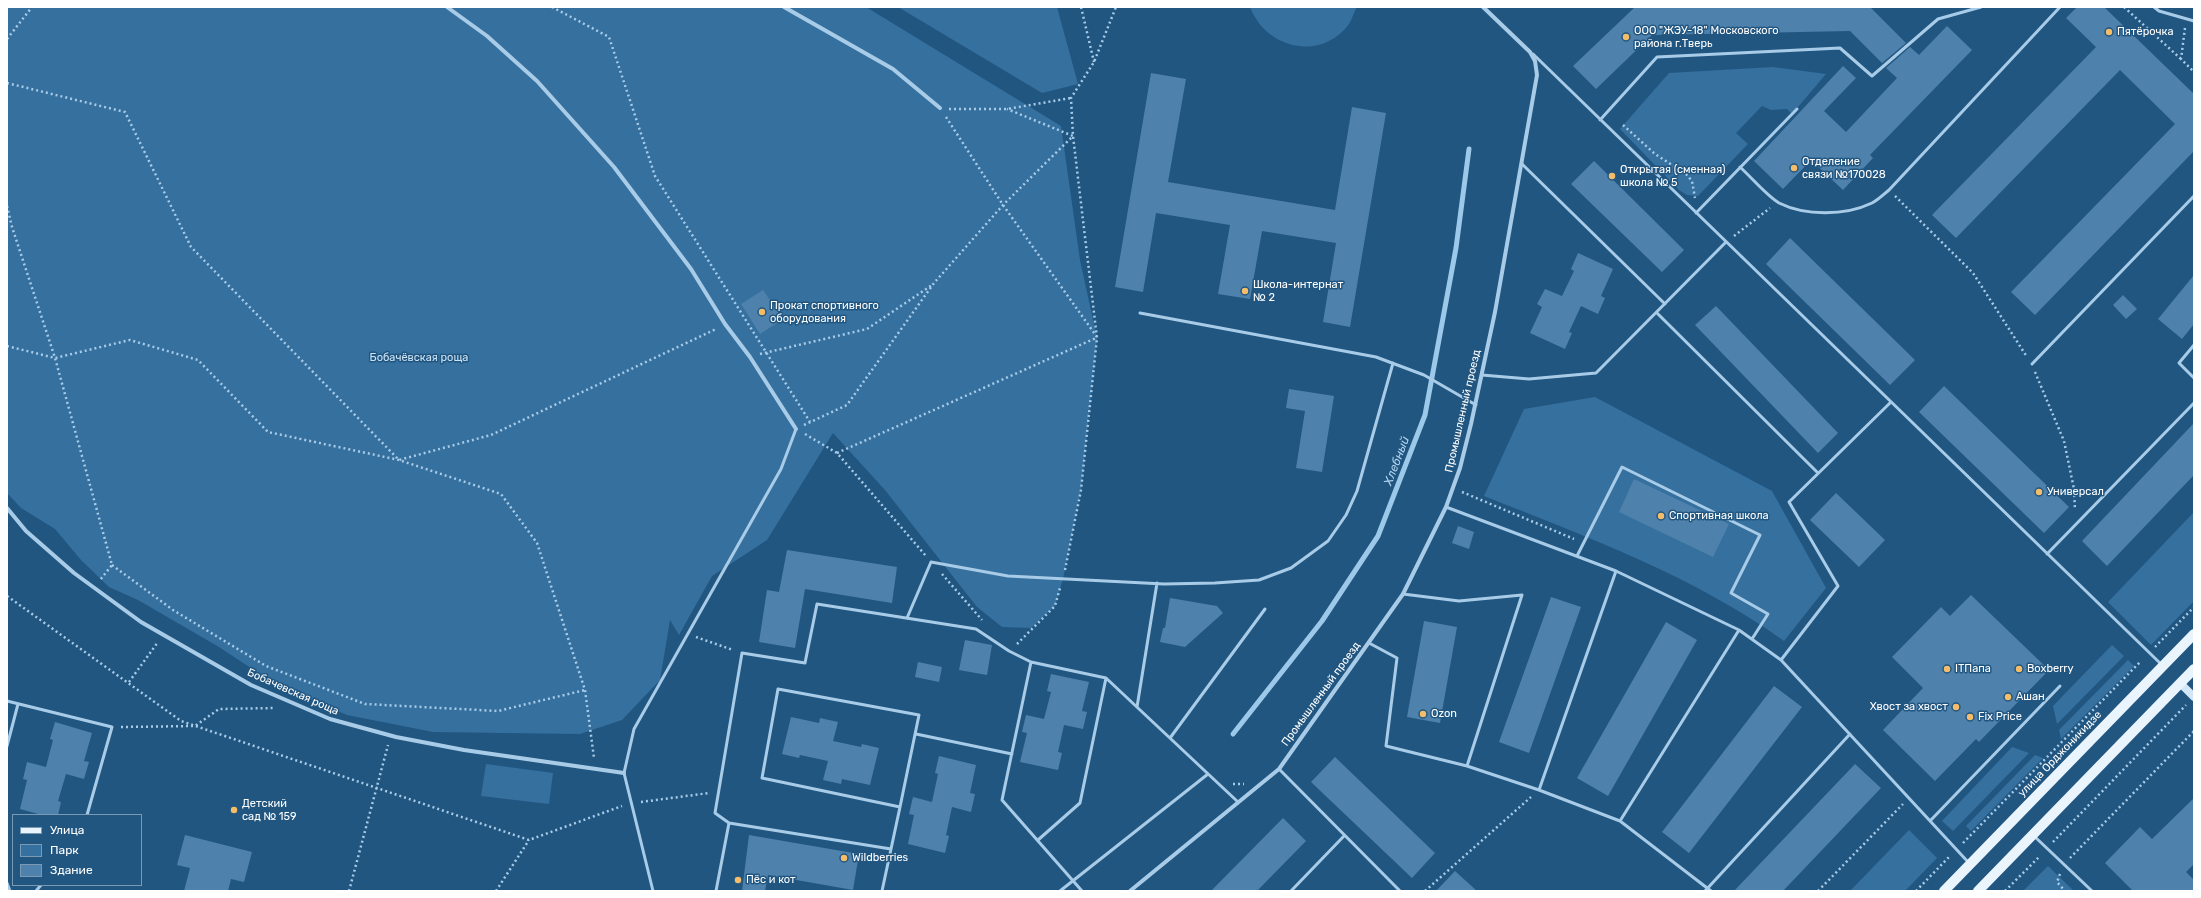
<!DOCTYPE html>
<meta charset="utf-8">
<style>
body{margin:0}
#map{position:relative;width:2201px;height:898px;overflow:hidden;background:#215681;font-family:Rubik,sans-serif}
canvas{display:block}
.frame{position:absolute;inset:0;border:8px solid #fff;pointer-events:none}
.legend{position:absolute;left:12px;top:814px;width:130px;height:72px;box-sizing:border-box;background:#215681;border:1px solid #7a9ab3;margin:0;padding:5px 7px;list-style:none;font-size:12px;color:#fff}
.legend li{display:flex;align-items:center;gap:8px;height:20px}
.legend b{width:20px;border:1px solid #7a9ab3}
</style>
<div id="map">
<canvas width="2201" height="898"></canvas>
<div class="frame"></div>
<ul class="legend">
<li><b style="height:5px;background:#eaf4fd"></b>Улица</li>
<li><b style="height:11px;background:#35709f"></b>Парк</li>
<li><b style="height:11px;background:#4e82ac"></b>Здание</li>
</ul>
</div>
<script>
const g = document.querySelector('canvas').getContext('2d');
g.lineJoin = 'round';
function fillPath(path, color) { g.fillStyle = color; g.fill(path, 'evenodd'); }
function strokePath(path, color, width, dash) { g.strokeStyle = color; g.lineWidth = width; g.lineCap = dash ? 'butt' : 'round'; g.setLineDash(dash || []); g.stroke(path); }
function label(font, color, halo, rows, align = 'center') {
  g.font = font + ' Rubik,sans-serif'; g.lineWidth = 3; g.setLineDash([]); g.textBaseline = 'middle'; g.strokeStyle = halo; g.fillStyle = color; for (const [text, x, y, turn = 0] of rows) {
    g.save(); g.translate(x, y); g.rotate((+turn || 0) * Math.PI / 180); g.textAlign = isNaN(turn) ? turn : align; if (halo) g.strokeText(text, 0, 0); g.fillText(text, 0, 0); g.restore();
  }
}
fillPath(new Path2D(`
 M 7,7 L 866,7 L 1061,126 L 1080,260 L 1097,338 L 1081,490 L 1063,579 L 1055,606 L 1031,628 L 1002,627 L 977,607 L 885,490 L 833,433 L 767,540 L 712,576 L 679,635 L 670,620 L 660,680 L 622,720 L 580,734 L 433,732 L 347,715 L 278,686 L 219,647 L 138,600 L 109,587 L 81,560 L 55,529 L 21,508 L 7,493 Z
 M 898,7 L 1057,7 L 1078,84 L 1042,93 Z
 M 1250,7 L 1357,7 C 1354,12 1352,19 1349,24 C 1321,62 1266,49 1250,7 Z
 M 1773,67 L 1826,74 L 1792,114 L 1787,109 L 1771,110 L 1762,106 L 1736,133 L 1748,144 L 1698,196 L 1687,195 L 1679,190 L 1620,129 L 1669,73 Z
 M 1595,397 L 1772,491 L 1826,588 L 1784,641 C 1694,576 1587,537 1484,496 L 1524,409 Z
 M 2194,512 L 2194,601 L 2151,645 L 2108,602 Z
 M 2112,645 L 2124,656 L 2057,724 L 2053,706 Z
 M 2128,660 L 2134,666 L 2061,739 L 2059,730 Z
 M 2012,747 L 2029,753 L 1953,831 L 1942,821 Z
 M 2035,755 L 2043,758 L 1971,831 L 1966,826 Z
 M 486,764 L 553,773 L 549,804 L 481,796 Z
 M 1909,830 L 1937,858 L 1905,891 L 1850,891 Z
 M 2048,866 L 2074,891 L 2023,891 Z`), '#35709f');
strokePath(new Path2D(`
 M 1233,734 L 1322,621 L 1378,536 L 1425,415 L 1456,248 L 1469,149`), '#9cc8e9', 5);
fillPath(new Path2D(`
 M 1635,7 L 1870,7 L 1906,43 L 1882,63 L 1850,31 L 1652,35 L 1596,89 L 1573,66 Z
 M 2077,7 L 2104,7 L 2194,94 L 2194,151 L 2035,315 L 2011,292 L 2175,124 L 2120,70 L 1956,238 L 1932,215 L 2096,47 L 2066,18 Z
 M 1947,26 L 1972,50 L 1870,155 L 1873,158 L 1843,190 L 1811,160 L 1783,189 L 1754,161 L 1843,66 L 1856,78 L 1824,111 L 1846,132 L 1897,78 L 1886,68 L 1910,47 L 1919,55 Z
 M 1151,73 L 1186,79 L 1168,182 L 1335,210 L 1352,107 L 1386,113 L 1350,327 L 1323,322 L 1336,243 L 1262,231 L 1250,299 L 1218,294 L 1230,225 L 1156,213 L 1143,292 L 1115,287 Z
 M 1594,161 L 1684,250 L 1662,272 L 1571,184 Z
 M 1790,238 L 1915,360 L 1890,385 L 1766,264 Z
 M 1578,253 L 1613,269 L 1601,296 L 1605,298 L 1598,314 L 1581,306 L 1569,332 L 1572,333 L 1565,349 L 1530,333 L 1542,307 L 1537,304 L 1545,289 L 1562,296 L 1574,271 L 1571,269 Z
 M 2194,275 L 2194,324 L 2182,339 L 2158,319 Z
 M 763,290 L 783,319 L 760,334 L 741,304 Z
 M 2123,295 L 2137,309 L 2126,319 L 2113,305 Z
 M 1716,306 L 1838,433 L 1818,453 L 1695,325 Z
 M 1944,386 L 2069,507 L 2044,533 L 1919,412 Z
 M 1289,389 L 1334,396 L 1322,472 L 1296,468 L 1305,411 L 1286,408 Z
 M 2194,423 L 2194,475 L 2107,566 L 2082,541 Z
 M 1634,479 L 1729,524 L 1713,557 L 1619,512 Z
 M 1836,493 L 1885,540 L 1859,567 L 1810,520 Z
 M 1458,526 L 1474,532 L 1469,549 L 1452,543 Z
 M 787,550 L 897,567 L 892,603 L 805,589 L 795,648 L 759,642 L 767,590 L 779,592 Z
 M 1971,595 L 2049,670 L 1979,742 L 1976,739 L 1935,781 L 1883,730 L 1923,688 L 1892,657 L 1941,607 L 1950,616 Z
 M 1551,597 L 1581,607 L 1529,753 L 1499,742 Z
 M 1170,598 L 1217,606 L 1223,613 L 1185,647 L 1160,642 L 1163,628 L 1165,628 Z
 M 1424,621 L 1457,627 L 1440,723 L 1407,717 Z
 M 1666,622 L 1697,640 L 1608,796 L 1577,778 Z
 M 965,640 L 992,645 L 987,675 L 959,670 Z
 M 918,662 L 942,667 L 939,682 L 915,677 Z
 M 1051,674 L 1089,682 L 1082,711 L 1087,712 L 1083,729 L 1064,725 L 1058,752 L 1062,753 L 1058,770 L 1020,762 L 1027,733 L 1022,732 L 1026,715 L 1044,719 L 1051,692 L 1047,691 Z
 M 1774,686 L 1802,707 L 1689,853 L 1662,832 Z
 M 791,717 L 819,723 L 820,718 L 838,722 L 833,741 L 861,747 L 862,744 L 879,748 L 870,785 L 842,779 L 841,784 L 823,780 L 828,761 L 800,755 L 799,758 L 782,754 Z
 M 55,722 L 92,733 L 84,761 L 89,762 L 84,779 L 66,774 L 58,801 L 61,802 L 58,815 L 42,815 L 20,809 L 27,780 L 23,779 L 27,762 L 46,767 L 53,740 L 50,739 Z
 M 939,756 L 976,765 L 970,793 L 975,794 L 971,812 L 952,807 L 946,835 L 949,836 L 945,853 L 908,844 L 914,815 L 909,814 L 913,797 L 932,802 L 938,774 L 935,773 Z
 M 1335,757 L 1435,853 L 1412,878 L 1311,782 Z
 M 1855,764 L 1881,788 L 1783,891 L 1734,891 Z
 M 2194,798 L 2194,864 L 2186,872 L 2194,880 L 2194,891 L 2133,891 L 2105,863 L 2140,827 L 2152,839 Z
 M 1283,818 L 1306,841 L 1257,891 L 1211,891 Z
 M 185,835 L 252,852 L 244,882 L 231,879 L 228,891 L 184,891 L 190,868 L 177,865 Z
 M 749,835 L 859,854 L 853,890 L 768,875 L 765,891 L 742,891 Z
 M 1455,871 L 1477,891 L 1436,891 Z`), '#4e82ac');
strokePath(new Path2D(`
 M 552,7 L 609,37 L 655,176 L 810,422
 M 1081,7 L 1094,62
 M 2124,7 L 2181,59
 M 2185,28 L 2181,59 L 2194,72
 M 7,39 L 32,7
 M 7,83 L 125,112 L 191,247 L 399,460 L 491,435 L 716,329
 M 949,109 L 1007,109 L 1071,98
 M 946,117 L 1003,205 L 1097,337
 M 1623,125 L 1655,154 L 1686,174 L 1692,181 L 1695,198
 M 1895,196 L 1973,273 L 2027,357
 M 7,206 L 12,227 L 55,358 L 112,565 L 100,580
 M 1734,236 L 1770,208
 M 7,346 L 55,358 L 130,340 L 198,360 L 268,432 L 399,460 L 501,494 L 537,543 L 585,690 L 594,758
 M 760,354 L 867,329 L 932,285
 M 2035,372 L 2064,441 L 2074,489 L 2075,510
 M 804,425 L 847,405 L 934,283 L 1003,205 L 1073,136 L 1007,109
 M 805,434 L 837,453 L 926,556
 M 837,453 L 1096,338
 M 1462,492 L 1574,539
 M 112,565 L 173,610 L 266,666 L 365,704 L 498,711 L 585,690
 M 1065,570 L 1081,490 L 1097,338 L 1073,136 L 1071,98 L 1094,62 L 1116,7
 M 942,574 L 982,620
 M 7,596 L 181,721 L 529,840 L 622,806
 M 696,637 L 733,650
 M 1017,644 L 1055,606 L 1060,588
 M 2155,647 L 2194,607
 M 129,682 L 158,642
 M 121,727 L 195,726 L 219,709 L 275,708
 M 1233,784 L 1244,784
 M 641,802 L 709,793
 M 2053,842 L 2186,705
 M 1963,843 L 2141,661
 M 2070,858 L 2194,731
 M 2060,874 L 2057,882 L 2065,891
 M 349,891 L 388,745
 M 496,891 L 529,840
 M 1425,891 L 1531,797
 M 1818,891 L 1903,804
 M 1916,891 L 1949,857
 M 2005,891 L 2040,856`), '#a8cce8', 2.5, [2, 3]);
strokePath(new Path2D(`
 M 2154,7 L 2159,11 L 2194,21
 M 1533,54 L 2162,665
 M 1600,120 L 1657,57 L 1840,48 L 1872,76 L 1938,19 L 1981,7
 M 1522,164 L 1665,304
 M 1740,167 C 1751,177 1767,196 1779,203 C 1805,216 1845,216 1872,203 C 1878,200 1884,194 1889,190 L 2060,7
 M 1696,213 L 1797,109
 M 1140,313 L 1376,357 L 1424,375 L 1476,405
 M 1657,313 L 1818,473
 M 2194,345 L 2179,363 L 2194,378
 M 2032,364 L 2194,196
 M 1482,375 L 1529,379 L 1596,373 L 1726,242
 M 1446,507 L 1616,571 L 1739,630 L 1781,660 L 1969,863
 M 2047,554 L 2194,403
 M 1577,556 L 1622,467 L 1760,535 L 1731,593 L 1768,614 L 1752,639
 M 1403,594 L 1459,601 L 1522,595 L 1467,766
 M 907,618 L 931,562 L 1008,576 L 1164,584 L 1215,583 L 1259,580 L 1291,568 L 1328,541 L 1346,515 L 1357,491 L 1393,363
 M 1369,643 L 1397,658 L 1386,746 L 1467,766 L 1539,790 L 1620,821 L 1711,891
 M 1781,660 L 1838,586 L 1789,502 L 1891,402
 M 778,689 L 919,715 L 900,807 L 762,778 Z
 M 7,701 L 112,727 L 87,815
 M 1137,707 L 1157,583
 M 916,734 L 1012,754
 M 1170,738 L 1265,609
 M 7,746 L 18,704
 M 1279,769 L 1400,891
 M 1539,790 L 1616,571
 M 1620,821 L 1739,630
 M 1930,821 L 2060,686
 M 2034,836 L 2092,891
 M 1038,840 L 1080,803 L 1106,678
 M 891,849 L 729,823 L 715,813 L 742,653 L 805,663 L 817,604 L 976,629 L 1009,651 L 1031,662
 M 7,883 L 10,891
 M 36,891 L 41,885
 M 653,891 L 624,773 L 634,729 L 781,469 L 796,429
 M 716,891 L 729,823
 M 882,891 L 900,807
 M 1060,891 L 1208,774
 M 1082,891 L 1002,800 L 1031,662 L 1106,678 L 1238,802
 M 1291,891 L 1344,836
 M 1705,891 L 1850,734`), '#a8cce8', 3);
strokePath(new Path2D(`
 M 447,7 L 487,36 L 537,81 L 614,167 L 691,269 L 725,324 L 750,357 L 796,429
 M 784,7 L 893,69 L 940,108
 M 7,508 L 26,531 L 74,573 L 141,622 L 251,685 L 330,719 L 396,737 L 464,750 L 624,773
 M 1130,891 L 1279,769 L 1403,594 L 1446,507 L 1460,468 L 1471,424 L 1495,312 L 1537,75 L 1535,61 L 1530,52 L 1483,7`), '#a8cce8', 4);
strokePath(new Path2D(`
 M 2180,683 L 2194,697`), '#d2e6f6', 8);
strokePath(new Path2D(`
 M 1944,891 L 2194,634
 M 1978,891 L 2194,669`), '#eaf4fd', 10);
for (const [x, y, r, color] of [
 [2109,32,4,"#f4bd6a"],
 [1626,37,4,"#f4bd6a"],
 [1794,168,4,"#f4bd6a"],
 [1612,176,4,"#f4bd6a"],
 [1245,291,4,"#f4bd6a"],
 [762,312,4,"#f4bd6a"],
 [2039,492,4,"#f4bd6a"],
 [1661,516,4,"#f4bd6a"],
 [1947,669,4,"#f4bd6a"],
 [2019,669,4,"#f4bd6a"],
 [2008,697,4,"#f4bd6a"],
 [1956,707,4,"#f4bd6a"],
 [1423,714,4,"#f4bd6a"],
 [1970,717,4,"#f4bd6a"],
 [234,810,4,"#f4bd6a"],
 [844,858,4,"#f4bd6a"],
 [738,880,4,"#f4bd6a"]
]) { const dot = new Path2D(); dot.arc(x, y, r, 0, 2 * Math.PI); g.fillStyle = color; g.fill(dot); strokePath(dot, '#215681', 1.5); }
label('11px', '#fff', '#215681', [
 ["ООО \"ЖЭУ-18\" Московского",1634,31],
 ["района г.Тверь",1634,44],
 ["Пятёрочка",2117,32],
 ["Отделение",1802,162],
 ["связи №170028",1802,175],
 ["Открытая (сменная)",1620,170],
 ["школа № 5",1620,183],
 ["Школа-интернат",1253,285],
 ["№ 2",1253,298],
 ["Прокат спортивного",770,306],
 ["оборудования",770,319],
 ["Универсал",2047,492],
 ["Спортивная школа",1669,516],
 ["ITПапа",1955,669],
 ["Boxberry",2027,669],
 ["Ашан",2016,697],
 ["Хвост за хвост",1948,707,"right"],
 ["Ozon",1431,714],
 ["Fix Price",1978,717],
 ["Детский",242,804],
 ["сад № 159",242,817],
 ["Wildberries",852,858],
 ["Пёс и кот",746,880]
], 'left');
label('11px', '#cce3f6', '#215681', [
 ["Бобачёвская роща",419,358]
]);
label('11px', '#fff', '#215681', [
 ["Промышленный проезд",1463,411,-77],
 ["Бобачевская роща",293,692,24],
 ["Промышленный проезд",1321,694,-54],
 ["улица Орджоникидзе",2060,754,-46]
]);
label('italic 12px', '#b3d5ef', '#215681', [
 ["Хлебный",1397,461,-69]
]);
</script>
